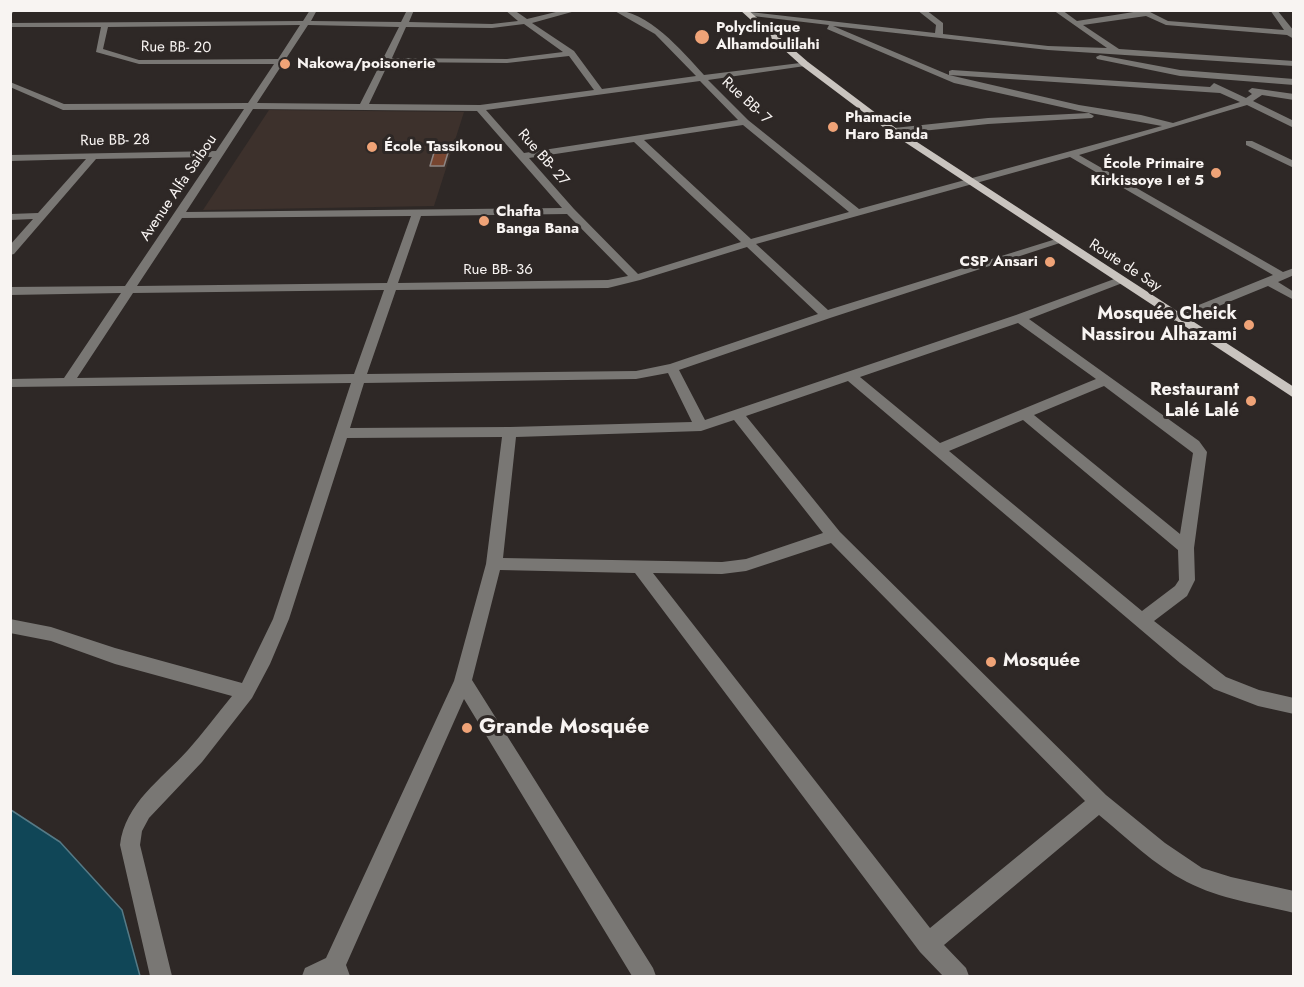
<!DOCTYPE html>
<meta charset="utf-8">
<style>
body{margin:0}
#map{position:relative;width:1304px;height:987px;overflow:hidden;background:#2e2826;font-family:Jost,sans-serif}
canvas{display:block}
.frame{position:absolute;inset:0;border:12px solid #f8f4f2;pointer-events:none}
</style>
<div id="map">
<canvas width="1304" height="987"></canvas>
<div class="frame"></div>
</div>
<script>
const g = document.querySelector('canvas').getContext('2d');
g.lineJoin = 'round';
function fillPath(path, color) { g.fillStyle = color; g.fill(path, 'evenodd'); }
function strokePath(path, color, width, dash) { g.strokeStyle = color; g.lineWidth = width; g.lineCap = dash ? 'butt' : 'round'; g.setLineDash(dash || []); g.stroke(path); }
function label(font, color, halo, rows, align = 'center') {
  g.font = font + ' Jost,sans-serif'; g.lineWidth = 6; g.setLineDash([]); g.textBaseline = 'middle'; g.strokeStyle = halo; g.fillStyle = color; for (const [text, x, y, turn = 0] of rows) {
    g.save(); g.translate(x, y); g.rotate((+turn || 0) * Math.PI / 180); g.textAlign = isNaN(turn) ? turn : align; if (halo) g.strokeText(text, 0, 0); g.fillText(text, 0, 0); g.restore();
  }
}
fillPath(new Path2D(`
 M 269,110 L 464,112 L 434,206 L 203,210 Z`), '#3d312c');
const water = new Path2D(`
 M 11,810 L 60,842 L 122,910 L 140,976 L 11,976 Z`);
fillPath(water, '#104657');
strokePath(water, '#567a86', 1.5);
const building = new Path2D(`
 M 436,146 L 450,146 L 444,166 L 430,166 Z`);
fillPath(building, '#774530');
strokePath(building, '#8d8583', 1.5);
fillPath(new Path2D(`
 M 10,10 L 15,10 L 10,16 Z
 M 310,10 L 317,10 L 311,21 L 401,22 L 407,10 L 414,10 L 409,22 L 492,24 L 518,21 L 505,10 L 514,10 L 527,19 L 564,10 L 579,10 L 532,23 L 574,51 L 602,89 L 696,76 L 655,34 L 613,10 C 648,10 682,51 704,75 L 808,62 L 809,64 L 805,66 L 708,80 L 748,120 L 859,209 L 1162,126 L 1079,111 L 954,83 L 827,29 L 829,25 L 753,16 L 750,16 L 750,12 L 935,33 L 936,25 L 917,10 L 926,10 L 943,23 L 943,34 L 1048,46 L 1107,48 L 1053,10 L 1062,10 L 1077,21 L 1146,10 L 1168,21 L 1284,30 L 1270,10 L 1277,10 L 1294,31 L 1294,39 L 1287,35 L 1166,25 L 1146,16 L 1083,25 L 1119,49 L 1294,61 L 1294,66 L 1048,50 L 833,26 L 949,75 L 949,71 L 952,70 L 1210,87 L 1214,83 L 1246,98 L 1252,94 L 1248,91 L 1252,88 L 1294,94 L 1294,100 L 1262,95 L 1253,101 L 1294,121 L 1294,128 L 1247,105 L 1079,155 L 1283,272 L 1294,268 L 1294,275 L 1278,282 L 1294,292 L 1294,300 L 1268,286 L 1182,321 L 1174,321 L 1174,315 L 1273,275 L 1070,157 L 756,244 L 828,310 L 1056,239 L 1064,239 L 1066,241 L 830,318 L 679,370 L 705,420 L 1016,315 L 1117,278 L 1125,278 L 1125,282 L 1029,319 L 1199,441 L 1207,452 L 1194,548 L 1195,580 L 1187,596 L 1154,621 L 1226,677 L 1259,690 L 1294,698 L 1294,714 L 1258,706 L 1214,689 L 1180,663 L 848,381 L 746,416 L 840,532 L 1106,795 L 1165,843 L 1202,868 L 1231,877 L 1294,891 L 1294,913 C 1258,904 1220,899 1187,882 C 1154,865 1127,838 1099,815 L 944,945 L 966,968 L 969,976 L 943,976 L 920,952 L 635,573 L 500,570 L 472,680 L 653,968 L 656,976 L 632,976 L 464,699 L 346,965 L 350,976 L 302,976 L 305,968 L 326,958 L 454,681 L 486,564 L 502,437 L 347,438 L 289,619 L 270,664 L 252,698 L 202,762 L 149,818 L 142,831 L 140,845 L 172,976 L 150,976 L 120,845 C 125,803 161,780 188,750 C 203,733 217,714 232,696 L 115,664 L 51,641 L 10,633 L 10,619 L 51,627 L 115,648 L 242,683 L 273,619 L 351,383 L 10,387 L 10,379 L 64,378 L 121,293 L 10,295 L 10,287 L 125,286 L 212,157 L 96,159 L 14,254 L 10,255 L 10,245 L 33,219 L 10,220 L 10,214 L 38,213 L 86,159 L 10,161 L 10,155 L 216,151 L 244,109 L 63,110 L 10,87 L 10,82 L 64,104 L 248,103 L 274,64 L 139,64 L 96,52 L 101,27 L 10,27 L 10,23 L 303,21 ZM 524,24 L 563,52 L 507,59 L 392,58 L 406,27 L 492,28 ZM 300,25 L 278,59 L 139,60 L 103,49 L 108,27 ZM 308,25 L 399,27 L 360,104 L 257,103 ZM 569,56 L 594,90 L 480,105 L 369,104 L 389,62 L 507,63 ZM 949,75 L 1220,93 L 1240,102 L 1173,123 L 1141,115 L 1079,105 ZM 700,81 L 738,120 L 524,153 L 486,110 ZM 253,109 L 477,111 L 562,208 L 186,212 ZM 743,125 L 849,212 L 751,239 L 644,140 ZM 634,142 L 741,242 L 638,274 L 574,209 L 529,158 ZM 567,214 L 628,276 L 608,280 L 398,283 L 421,216 ZM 411,216 L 387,283 L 137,286 L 182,218 ZM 747,247 L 818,314 L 670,364 L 636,371 L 367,374 L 396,290 L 608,288 L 640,280 ZM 384,290 L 354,374 L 77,378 L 133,293 ZM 1018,323 L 1096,379 L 940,443 L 860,377 ZM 668,373 L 692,422 L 510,427 L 350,428 L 364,383 L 636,379 ZM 1104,386 L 1193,453 L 1180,534 L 1034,415 ZM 734,420 L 823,533 L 746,559 L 722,562 L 503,558 L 516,437 L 701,431 ZM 1023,420 L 1178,550 L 1179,580 L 1175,586 L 1142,611 L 949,451 ZM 831,543 L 1085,801 L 930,928 L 653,573 L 722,574 L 746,571 Z
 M 1100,55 L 1180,70 L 1294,79 L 1294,85 L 1180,76 L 1097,59 L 1096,57 Z
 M 1089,113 L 1094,116 L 1092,118 L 988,124 L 894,134 L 889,131 L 894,128 L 988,118 Z
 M 1246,141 L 1252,141 L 1294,161 L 1294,168 L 1246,145 Z`), '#797774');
fillPath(new Path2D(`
 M 740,10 L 748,10 L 808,62 L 897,129 L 1294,387 L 1294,398 L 891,133 L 802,66 Z`), '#c9c4bf');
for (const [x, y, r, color] of [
 [702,37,8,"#efa377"],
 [285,64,6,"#efa377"],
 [833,127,6,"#efa377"],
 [372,147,6,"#efa377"],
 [1216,173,6,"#efa377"],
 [484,221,6,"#efa377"],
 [1050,262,6,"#efa377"],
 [1249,325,6,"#efa377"],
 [1251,401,6,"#efa377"],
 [991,662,6,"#efa377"],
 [467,728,6,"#efa377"]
]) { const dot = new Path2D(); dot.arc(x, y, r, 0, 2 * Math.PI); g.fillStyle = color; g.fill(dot); strokePath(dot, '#2e2826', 2); }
label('bold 15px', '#f8f4f2', '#2e2826', [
 ["Polyclinique",716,28],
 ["Alhamdoulilahi",716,45],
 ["Nakowa/poisonerie",297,64],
 ["Phamacie",845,118],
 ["Haro Banda",845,135],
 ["École Tassikonou",384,147],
 ["École Primaire",1204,164,"right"],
 ["Kirkissoye I et 5",1204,181,"right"],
 ["Chafta",496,212],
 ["Banga Bana",496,229],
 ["CSP Ansari",1038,262,"right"]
], 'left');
label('15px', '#f8f4f2', '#2e2826', [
 ["Rue BB- 20",176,48,1],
 ["Rue BB- 7",746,101,43],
 ["Rue BB- 28",115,141,-1],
 ["Rue BB- 27",543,158,49],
 ["Avenue Alfa Saibou",179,188,-56],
 ["Route de Say",1125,266,33],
 ["Rue BB- 36",498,270]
]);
label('bold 18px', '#f8f4f2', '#2e2826', [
 ["Mosquée Cheick",1237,315],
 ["Nassirou Alhazami",1237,336],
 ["Restaurant",1239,391],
 ["Lalé Lalé",1239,412],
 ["Mosquée",1003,662,"left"]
], 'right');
label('bold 21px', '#f8f4f2', '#2e2826', [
 ["Grande Mosquée",479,728]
], 'left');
</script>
